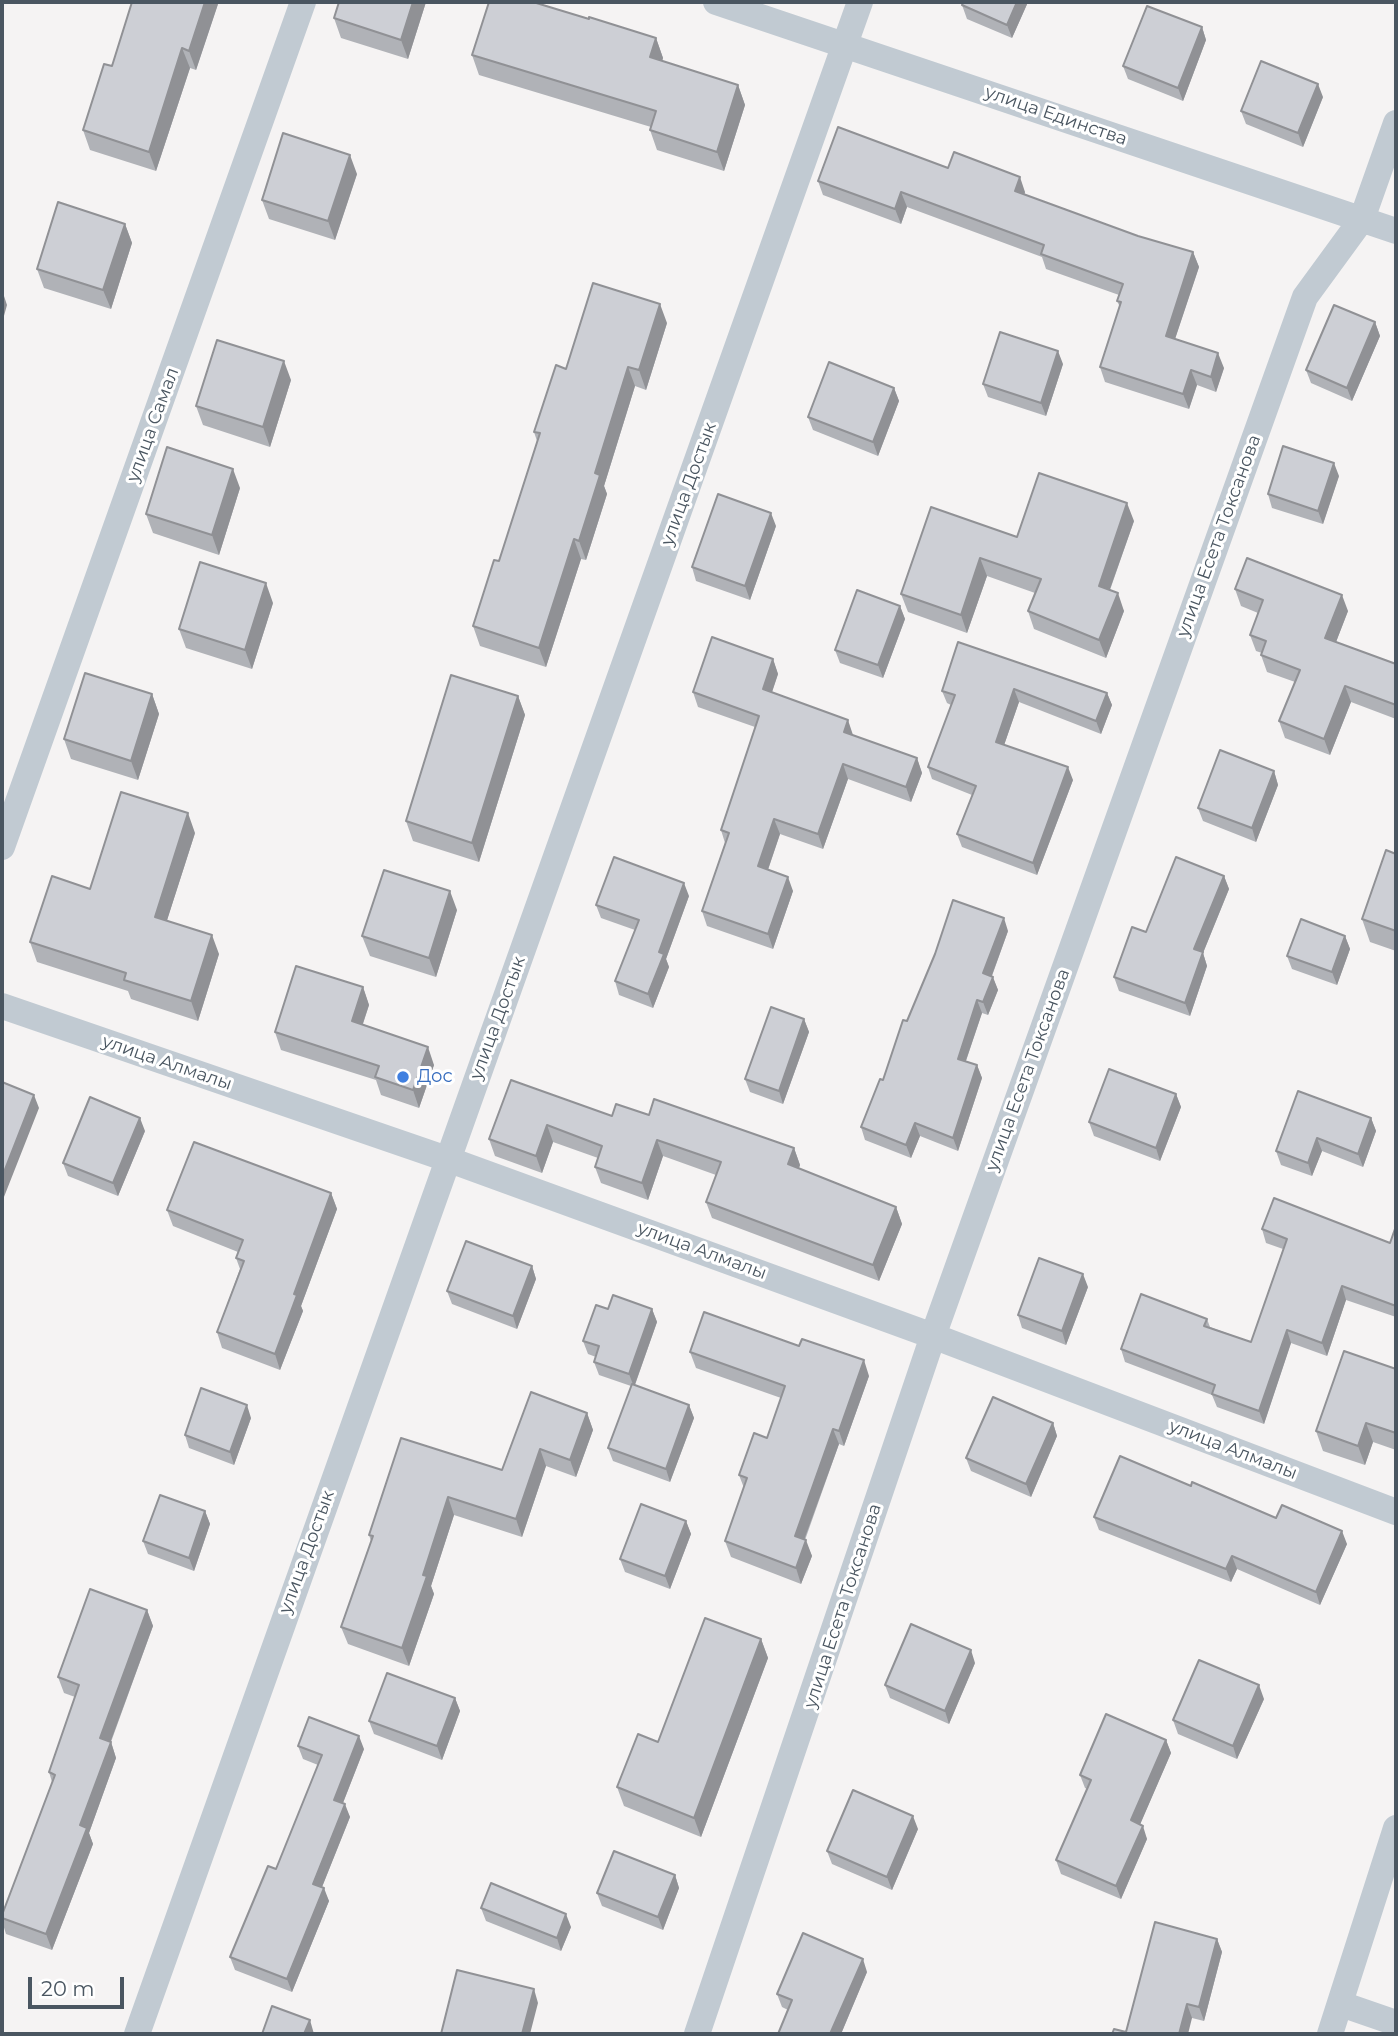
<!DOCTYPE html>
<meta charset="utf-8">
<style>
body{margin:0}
#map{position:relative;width:1398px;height:2036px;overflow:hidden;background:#f5f3f3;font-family:Montserrat,sans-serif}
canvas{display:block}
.frame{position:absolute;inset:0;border:4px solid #4a5661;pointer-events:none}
.scale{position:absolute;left:28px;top:1977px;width:96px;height:32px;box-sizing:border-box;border:4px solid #4a5661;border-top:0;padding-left:9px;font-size:21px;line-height:24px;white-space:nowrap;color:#4a5661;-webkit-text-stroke:5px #fff;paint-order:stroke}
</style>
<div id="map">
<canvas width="1398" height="2036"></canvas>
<div class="frame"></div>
<div class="scale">20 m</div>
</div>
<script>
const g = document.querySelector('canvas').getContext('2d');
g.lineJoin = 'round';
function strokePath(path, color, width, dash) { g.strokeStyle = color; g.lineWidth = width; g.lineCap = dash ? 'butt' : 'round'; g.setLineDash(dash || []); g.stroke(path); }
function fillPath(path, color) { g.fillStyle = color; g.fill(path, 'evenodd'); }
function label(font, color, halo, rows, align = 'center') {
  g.font = font + ' Montserrat,sans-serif'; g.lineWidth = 6; g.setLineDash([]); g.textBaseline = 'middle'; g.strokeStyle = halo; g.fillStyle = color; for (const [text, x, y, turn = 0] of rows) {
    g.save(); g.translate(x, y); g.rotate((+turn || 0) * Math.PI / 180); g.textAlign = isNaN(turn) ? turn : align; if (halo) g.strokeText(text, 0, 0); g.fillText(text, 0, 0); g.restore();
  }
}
strokePath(new Path2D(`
 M 716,2 L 1396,231
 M 2,847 L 303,2
 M 2,1006 L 447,1159 L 933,1336 L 1396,1512
 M 1341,2004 L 1396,2023
 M 137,2034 L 860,2
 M 697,2034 L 933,1336 L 1305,297 L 1362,219 L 1396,123
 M 1330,2034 L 1396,1828`), '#c1cad2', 26);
fillPath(new Path2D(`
 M 339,2 L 426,2 L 408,59 L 341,38 L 334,18 Z
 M 963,2 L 1028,2 L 1012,38 L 967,19 L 962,5 Z
 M 218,4 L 196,70 L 190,68 L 156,171 L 90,150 L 83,130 L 112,66 Z
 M 589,19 L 656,38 L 663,58 L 662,61 L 738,85 L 745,105 L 724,171 L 657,150 L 650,130 L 651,127 L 479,75 L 472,55 Z
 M 1202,27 L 1206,40 L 1183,101 L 1128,79 L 1123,66 Z
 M 1323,97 L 1303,147 L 1246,124 L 1241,111 Z
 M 948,168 L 1025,192 L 1024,195 L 1138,236 L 1193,252 L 1199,267 L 1175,339 L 1224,368 L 1216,392 L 1197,385 L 1189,409 L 1105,382 L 1100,367 L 1120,307 L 1117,301 L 1119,295 L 1046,269 L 1042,257 L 907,207 L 901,224 L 823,195 L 818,181 Z
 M 357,174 L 335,240 L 269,219 L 262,200 Z
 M 125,224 L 132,243 L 111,309 L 44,288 L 37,269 Z
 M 1375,322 L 1380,336 L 1352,401 L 1311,383 L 1306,370 Z
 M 667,323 L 646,390 L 635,386 L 604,486 L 607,494 L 586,560 L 581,559 L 546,667 L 480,646 L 473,626 L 499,561 L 537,441 L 534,432 L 566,369 Z
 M 1063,364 L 1046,416 L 988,397 L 983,384 Z
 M 291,380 L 270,447 L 203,425 L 196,406 Z
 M 894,388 L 899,401 L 878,456 L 813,430 L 808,417 Z
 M 1339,476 L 1323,524 L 1272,508 L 1268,494 Z
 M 240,488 L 219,555 L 153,533 L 146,514 Z
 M 1134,521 L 1110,590 L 1124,611 L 1106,658 L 1034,629 L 1028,611 L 1035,593 L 987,576 L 967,633 L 908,612 L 901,594 L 1017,537 Z
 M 776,526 L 750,600 L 696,581 L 692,567 Z
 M 1235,589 L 1348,611 L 1336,642 L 1396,664 L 1396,719 L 1351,702 L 1330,755 L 1285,738 L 1279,721 L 1295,682 L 1267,672 L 1261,655 L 1262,653 L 1256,651 L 1250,635 L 1258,613 L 1241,606 Z
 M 273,603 L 252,669 L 186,648 L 179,629 Z
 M 900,606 L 905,619 L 883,678 L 840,663 L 835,650 Z
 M 958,642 L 1107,693 L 1112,705 L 1101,734 L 1019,702 L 1004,745 L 1073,780 L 1037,875 L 962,847 L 957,834 L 972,795 L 932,779 L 928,767 L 951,705 L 947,703 L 942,691 Z
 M 773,659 L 778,674 L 772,692 L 853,735 L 917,758 L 922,773 L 911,802 L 848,779 L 823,849 L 780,834 L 768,870 L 793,891 L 773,949 L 707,926 L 702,911 L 725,843 L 721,830 L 755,727 L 698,707 L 693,692 Z
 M 152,694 L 159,714 L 138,780 L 71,759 L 64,739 Z
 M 518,696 L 525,715 L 479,862 L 413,841 L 406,821 Z
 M 1274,771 L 1278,785 L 1256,842 L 1203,821 L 1198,808 Z
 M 195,833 L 167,920 L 219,954 L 198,1021 L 131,999 L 128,991 L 37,962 L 30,942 Z
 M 1396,854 L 1396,951 L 1370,942 L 1362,919 Z
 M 1224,876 L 1229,889 L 1203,953 L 1207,966 L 1190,1016 L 1119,991 L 1114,977 L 1146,932 Z
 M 689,896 L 666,959 L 669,967 L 653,1008 L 619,995 L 615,981 L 635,930 L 601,918 L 596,905 Z
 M 457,910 L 436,977 L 370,956 L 362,936 Z
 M 1008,931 L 992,976 L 998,990 L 988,1015 L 982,1013 L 966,1061 L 977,1065 L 982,1078 L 958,1151 L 920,1136 L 911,1158 L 865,1140 L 861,1127 L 883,1080 L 907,1021 Z
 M 1345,936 L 1350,949 L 1337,985 L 1292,969 L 1287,956 Z
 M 363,987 L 369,1005 L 363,1024 L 434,1065 L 419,1108 L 381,1095 L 376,1080 L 281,1050 L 275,1032 Z
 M 804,1019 L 809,1032 L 783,1104 L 750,1092 L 745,1079 Z
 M 511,1080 L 612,1116 L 649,1115 L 794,1148 L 800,1165 L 799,1168 L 896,1207 L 902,1224 L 879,1281 L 712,1218 L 706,1202 L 716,1175 L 663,1156 L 648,1200 L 601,1183 L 595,1167 L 598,1158 L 553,1142 L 542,1173 L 495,1156 L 489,1139 Z
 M 1176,1094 L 1181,1107 L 1160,1161 L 1094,1136 L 1089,1122 Z
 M 1371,1118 L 1376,1131 L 1363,1167 L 1322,1151 L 1312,1176 L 1281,1165 L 1276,1151 Z
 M 145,1131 L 118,1196 L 68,1176 L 63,1163 Z
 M 331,1193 L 337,1209 L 301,1306 L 303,1311 L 280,1370 L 222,1348 L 217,1332 L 240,1269 L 236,1258 L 238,1252 L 173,1226 L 167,1210 Z
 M 1396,1226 L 1396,1317 L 1346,1300 L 1327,1356 L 1291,1343 L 1264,1424 L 1217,1407 L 1212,1395 L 1125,1362 L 1121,1349 L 1207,1319 L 1210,1327 L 1251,1342 L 1283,1249 L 1266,1243 L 1262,1229 L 1390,1243 Z
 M 532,1266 L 536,1279 L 517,1329 L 452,1304 L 447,1291 Z
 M 1088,1287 L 1066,1345 L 1022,1328 L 1018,1315 Z
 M 608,1309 L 652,1309 L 657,1322 L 635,1385 L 689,1405 L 694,1418 L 670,1482 L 613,1461 L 608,1448 L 631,1386 L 599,1375 L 594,1362 L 596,1357 L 588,1354 L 583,1341 Z
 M 690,1352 L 869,1376 L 844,1446 L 839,1444 L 805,1540 L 812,1556 L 801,1584 L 731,1557 L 725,1541 L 744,1488 L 739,1475 L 767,1438 L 781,1398 L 696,1368 Z
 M 1396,1369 L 1396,1450 L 1373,1442 L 1365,1465 L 1323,1451 L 1316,1431 Z
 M 587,1413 L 593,1430 L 576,1477 L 546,1466 L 522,1537 L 454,1515 L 431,1586 L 434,1594 L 409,1666 L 348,1644 L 341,1627 L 371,1541 L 369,1535 L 502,1470 Z
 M 251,1418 L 234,1465 L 189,1448 L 185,1435 Z
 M 1053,1423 L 1057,1436 L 1031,1497 L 971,1471 L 966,1458 Z
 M 1191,1486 L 1347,1544 L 1320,1605 L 1237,1569 L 1231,1582 L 1099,1530 L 1094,1517 Z
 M 205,1511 L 210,1524 L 194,1571 L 148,1554 L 143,1541 Z
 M 686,1521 L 691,1534 L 670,1589 L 625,1572 L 620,1559 Z
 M 147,1610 L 153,1626 L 111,1742 L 116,1758 L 89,1833 L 93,1844 L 52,1950 L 6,1934 L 2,1921 L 2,1915 L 52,1782 L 49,1772 L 75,1697 L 64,1693 L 58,1677 Z
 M 761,1639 L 768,1658 L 701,1837 L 624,1806 L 617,1787 L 658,1742 Z
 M 975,1663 L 949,1724 L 890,1698 L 885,1685 Z
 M 455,1698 L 460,1711 L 442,1760 L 374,1734 L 369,1721 Z
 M 1264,1699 L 1237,1759 L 1178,1734 L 1173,1720 Z
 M 1166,1740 L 1171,1753 L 1140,1824 L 1147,1839 L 1121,1899 L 1061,1874 L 1056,1860 L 1087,1789 L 1085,1788 L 1080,1775 Z
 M 298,1746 L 364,1749 L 343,1803 L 350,1817 L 322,1887 L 329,1901 L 292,1992 L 235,1970 L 230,1957 L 276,1869 L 318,1765 L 303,1759 Z
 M 918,1829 L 892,1890 L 832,1864 L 827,1851 Z
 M 675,1875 L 679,1888 L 663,1930 L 602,1906 L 597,1893 Z
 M 481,1908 L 571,1927 L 561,1951 L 486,1921 Z
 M 1217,1939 L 1222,1952 L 1204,2021 L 1192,2018 L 1126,2032 Z
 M 867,1972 L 841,2034 L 778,2034 L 788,2010 L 782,2007 L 777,1994 Z`), '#b0b2b7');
fillPath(new Path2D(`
 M 205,2 L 217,2 L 218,4 L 196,70 L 189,51 Z
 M 413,2 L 426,2 L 408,59 L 401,40 Z
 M 1017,2 L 1028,2 L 1012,38 L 1007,25 Z
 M 1202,27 L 1206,40 L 1183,101 L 1178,88 Z
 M 656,38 L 663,58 L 657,76 L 650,57 Z
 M 182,48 L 190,68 L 156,171 L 149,152 Z
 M 1318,84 L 1323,97 L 1303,147 L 1298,133 Z
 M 738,85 L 745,105 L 724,171 L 717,152 Z
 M 350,155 L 357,174 L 335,240 L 328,221 Z
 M 1020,177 L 1025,192 L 1020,206 L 1015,191 Z
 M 901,192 L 907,207 L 901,224 L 895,209 Z
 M 125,224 L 132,243 L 111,309 L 103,290 Z
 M 1193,252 L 1199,267 L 1171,351 L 1166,336 Z
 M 2,290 L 7,305 L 2,323 Z
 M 660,304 L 667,323 L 646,390 L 639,370 Z
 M 1375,322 L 1380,336 L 1352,401 L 1347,388 Z
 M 1058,351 L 1063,364 L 1046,416 L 1041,403 Z
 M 1218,353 L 1224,368 L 1216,392 L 1211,377 Z
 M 284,361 L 291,380 L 270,447 L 263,427 Z
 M 628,367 L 635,386 L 604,486 L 607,494 L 586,560 L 579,541 L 595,473 Z
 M 1191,370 L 1197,385 L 1189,409 L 1183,394 Z
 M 894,388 L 899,401 L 878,456 L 873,442 Z
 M 1334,463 L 1339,476 L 1323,524 L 1318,511 Z
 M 233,469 L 240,488 L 219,555 L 212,535 Z
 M 1127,503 L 1134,521 L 1105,603 L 1099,586 Z
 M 771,513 L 776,526 L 750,600 L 745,586 Z
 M 574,539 L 581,559 L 546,667 L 539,648 Z
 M 980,558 L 987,576 L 967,633 L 961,615 Z
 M 266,583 L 273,603 L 252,669 L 245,650 Z
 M 1118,593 L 1124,611 L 1106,658 L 1099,640 Z
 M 1342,595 L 1348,611 L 1331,655 L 1325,638 Z
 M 900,606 L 905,619 L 883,678 L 878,665 Z
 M 773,659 L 778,674 L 768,704 L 763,689 Z
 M 1345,686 L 1351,702 L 1330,755 L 1324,739 Z
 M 1014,689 L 1019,702 L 1001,754 L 996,742 Z
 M 1107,693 L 1112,705 L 1101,734 L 1096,721 Z
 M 152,694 L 159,714 L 138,780 L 131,761 Z
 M 518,696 L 525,715 L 479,862 L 472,843 Z
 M 848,720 L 853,735 L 844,732 Z
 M 917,758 L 922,773 L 911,802 L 906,787 Z
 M 843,764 L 848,779 L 823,849 L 818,834 Z
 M 1068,767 L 1073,780 L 1037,875 L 1033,863 Z
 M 1274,771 L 1278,785 L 1256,842 L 1252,828 Z
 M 188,813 L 195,833 L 162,936 L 155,917 Z
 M 774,819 L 780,834 L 764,881 L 758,866 Z
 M 1224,876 L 1229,889 L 1203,953 L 1207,966 L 1190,1016 L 1185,1003 L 1194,949 Z
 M 788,877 L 793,891 L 773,949 L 768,934 Z
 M 684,883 L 689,896 L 666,959 L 669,967 L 653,1008 L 648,994 L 659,952 Z
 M 450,891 L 457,910 L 436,977 L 429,958 Z
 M 1004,918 L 1008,931 L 988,986 L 983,973 Z
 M 212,935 L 219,954 L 198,1021 L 191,1001 Z
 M 1345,936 L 1350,949 L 1337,985 L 1332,972 Z
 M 993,977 L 998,990 L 988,1015 L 983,1002 Z
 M 363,987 L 369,1005 L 358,1038 L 352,1021 Z
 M 977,1000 L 982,1013 L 962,1072 L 958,1059 Z
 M 804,1019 L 809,1032 L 783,1104 L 779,1091 Z
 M 428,1047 L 434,1065 L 419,1108 L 413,1090 Z
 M 977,1065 L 982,1078 L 958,1151 L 953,1138 Z
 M 1176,1094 L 1181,1107 L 1160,1161 L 1156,1148 Z
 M 34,1095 L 39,1108 L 2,1202 L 2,1177 Z
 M 140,1118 L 145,1131 L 118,1196 L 113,1183 Z
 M 1371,1118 L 1376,1131 L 1363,1167 L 1358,1154 Z
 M 915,1123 L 920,1136 L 911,1158 L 906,1145 Z
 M 547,1125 L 553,1142 L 542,1173 L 536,1156 Z
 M 1317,1138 L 1322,1151 L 1312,1176 L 1308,1163 Z
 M 657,1140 L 663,1156 L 648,1200 L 642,1183 Z
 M 794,1148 L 800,1165 L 794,1181 L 788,1164 Z
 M 331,1193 L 337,1209 L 301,1306 L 303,1311 L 280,1370 L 275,1354 L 294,1294 Z
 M 896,1207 L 902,1224 L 879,1281 L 873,1265 Z
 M 532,1266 L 536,1279 L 517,1329 L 513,1316 Z
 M 1083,1274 L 1088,1287 L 1066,1345 L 1062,1331 Z
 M 1342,1286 L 1346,1300 L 1327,1356 L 1322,1343 Z
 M 652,1309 L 657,1322 L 634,1387 L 629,1374 Z
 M 1287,1330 L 1291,1343 L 1264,1424 L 1259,1411 Z
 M 864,1360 L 869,1376 L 844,1446 L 839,1431 Z
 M 247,1405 L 251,1418 L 234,1465 L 230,1452 Z
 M 689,1405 L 694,1418 L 670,1482 L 666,1469 Z
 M 587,1413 L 593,1430 L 576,1477 L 570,1460 Z
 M 1053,1423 L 1057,1436 L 1031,1497 L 1026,1484 Z
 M 1366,1423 L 1373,1442 L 1365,1465 L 1358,1446 Z
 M 833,1429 L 839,1444 L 800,1551 L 795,1536 Z
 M 540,1449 L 546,1466 L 522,1537 L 516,1519 Z
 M 448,1497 L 454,1515 L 431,1586 L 434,1594 L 409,1666 L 402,1648 L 423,1575 Z
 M 205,1511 L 210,1524 L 194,1571 L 189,1558 Z
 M 686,1521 L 691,1534 L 670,1589 L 665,1576 Z
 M 1342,1531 L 1347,1544 L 1320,1605 L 1316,1592 Z
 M 806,1540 L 812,1556 L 801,1584 L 796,1568 Z
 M 1232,1556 L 1237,1569 L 1231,1582 L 1226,1569 Z
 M 147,1610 L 153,1626 L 106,1754 L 100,1738 Z
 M 761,1639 L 768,1658 L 701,1837 L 694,1818 Z
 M 971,1650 L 975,1663 L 949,1724 L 945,1711 Z
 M 1259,1685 L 1264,1699 L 1237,1759 L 1233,1746 Z
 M 455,1698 L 460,1711 L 442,1760 L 437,1746 Z
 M 359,1736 L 364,1749 L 339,1813 L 334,1800 Z
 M 1166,1740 L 1171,1753 L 1136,1834 L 1131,1820 Z
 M 111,1742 L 116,1758 L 89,1833 L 93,1844 L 52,1950 L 46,1934 L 80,1825 Z
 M 345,1804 L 350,1817 L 318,1897 L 313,1884 Z
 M 913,1816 L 918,1829 L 892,1890 L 887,1877 Z
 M 1143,1826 L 1147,1839 L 1121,1899 L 1116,1886 Z
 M 675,1875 L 679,1888 L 663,1930 L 658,1917 Z
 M 324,1888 L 329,1901 L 292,1992 L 287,1979 Z
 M 566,1914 L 571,1927 L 561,1951 L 557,1938 Z
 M 1217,1939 L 1222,1952 L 1204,2021 L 1199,2007 Z
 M 863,1959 L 867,1972 L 841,2034 L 830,2034 Z
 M 534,1989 L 538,2003 L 530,2034 L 522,2034 Z
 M 1187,2004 L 1192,2018 L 1188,2034 L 1179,2034 Z
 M 310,2020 L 314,2034 L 304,2034 Z`), '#909195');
const building = new Path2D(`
 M 132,2 L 205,2 L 189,51 L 182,48 L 149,152 L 83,130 L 104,64 L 112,66 Z
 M 339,2 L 413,2 L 401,40 L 334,18 Z
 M 489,2 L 533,2 L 589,19 L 589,17 L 656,38 L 650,57 L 738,85 L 717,152 L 650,130 L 656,111 L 472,55 Z
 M 963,2 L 1017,2 L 1007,25 L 962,5 Z
 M 1147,6 L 1202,27 L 1178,88 L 1123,66 Z
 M 1261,61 L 1318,84 L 1298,133 L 1241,111 Z
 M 838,127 L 948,168 L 954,152 L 1020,177 L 1015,191 L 1138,236 L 1193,252 L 1166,336 L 1218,353 L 1211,377 L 1191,370 L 1183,394 L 1100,367 L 1121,302 L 1117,301 L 1123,284 L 1041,254 L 1044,245 L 901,192 L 895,209 L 818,181 Z
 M 283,133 L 350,155 L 328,221 L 262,200 Z
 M 58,202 L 125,224 L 103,290 L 37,269 Z
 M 593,283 L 660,304 L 639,370 L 628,367 L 595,473 L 600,475 L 579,541 L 574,539 L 539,648 L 473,626 L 494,560 L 499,561 L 540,433 L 534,432 L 556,365 L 566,369 Z
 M 1334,305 L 1375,322 L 1347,388 L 1306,370 Z
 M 1000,332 L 1058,351 L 1041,403 L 983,384 Z
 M 217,340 L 284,361 L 263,427 L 196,406 Z
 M 829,362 L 894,388 L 873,442 L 808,417 Z
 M 1283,446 L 1334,463 L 1318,511 L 1268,494 Z
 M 167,447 L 233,469 L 212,535 L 146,514 Z
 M 1039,473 L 1127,503 L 1099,586 L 1118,593 L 1099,640 L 1028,611 L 1041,579 L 980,558 L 961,615 L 901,594 L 931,507 L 1017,537 Z
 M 718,494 L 771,513 L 745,586 L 692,567 Z
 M 1247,558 L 1342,595 L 1325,638 L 1396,664 L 1396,705 L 1345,686 L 1324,739 L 1279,721 L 1300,670 L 1261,655 L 1266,641 L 1250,635 L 1263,600 L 1235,589 Z
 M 200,562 L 266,583 L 245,650 L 179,629 Z
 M 857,590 L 900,606 L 878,665 L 835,650 Z
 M 712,637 L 773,659 L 763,689 L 848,720 L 844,732 L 917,758 L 906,787 L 843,764 L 818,834 L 774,819 L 758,866 L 788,877 L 768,934 L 702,911 L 729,833 L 721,830 L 759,716 L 693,692 Z
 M 958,642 L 1107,693 L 1096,721 L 1014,689 L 996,742 L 1068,767 L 1033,863 L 957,834 L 976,786 L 928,767 L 955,695 L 942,691 Z
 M 85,673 L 152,694 L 131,761 L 64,739 Z
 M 451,675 L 518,696 L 472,843 L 406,821 Z
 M 1220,750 L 1274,771 L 1252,828 L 1198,808 Z
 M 121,792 L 188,813 L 155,917 L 212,935 L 191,1001 L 124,980 L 126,973 L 30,942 L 52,876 L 90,889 Z
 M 1386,850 L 1396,854 L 1396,931 L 1362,919 Z
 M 614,857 L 684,883 L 659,952 L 664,954 L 648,994 L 615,981 L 639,920 L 596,905 Z
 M 1176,857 L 1224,876 L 1194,949 L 1203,952 L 1185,1003 L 1114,977 L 1132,927 L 1146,932 Z
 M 384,870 L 450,891 L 429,958 L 362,936 Z
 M 953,900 L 1004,918 L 983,973 L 993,977 L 983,1002 L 977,1000 L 958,1059 L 977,1065 L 953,1138 L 915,1123 L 906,1145 L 861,1127 L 880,1079 L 883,1080 L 903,1020 L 907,1021 L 935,954 Z
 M 1301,919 L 1345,936 L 1332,972 L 1287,956 Z
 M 296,966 L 363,987 L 352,1021 L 428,1047 L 413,1090 L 375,1077 L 379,1066 L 275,1032 Z
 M 771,1007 L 804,1019 L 779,1091 L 745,1079 Z
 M 1109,1069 L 1176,1094 L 1156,1148 L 1089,1122 Z
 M 511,1080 L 612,1116 L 616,1104 L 649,1115 L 654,1099 L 794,1148 L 788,1164 L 896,1207 L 873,1265 L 706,1202 L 721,1162 L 657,1140 L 642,1183 L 595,1167 L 602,1146 L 547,1125 L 536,1156 L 489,1139 Z
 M 2,1082 L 34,1095 L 2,1177 Z
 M 1298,1091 L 1371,1118 L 1358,1154 L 1317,1138 L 1308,1163 L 1276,1151 Z
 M 90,1097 L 140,1118 L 113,1183 L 63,1163 Z
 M 194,1142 L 331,1193 L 294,1294 L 297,1295 L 275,1354 L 217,1332 L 244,1261 L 236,1258 L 243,1240 L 167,1210 Z
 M 1274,1198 L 1390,1243 L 1396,1226 L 1396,1306 L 1342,1286 L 1322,1343 L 1287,1330 L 1259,1411 L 1212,1394 L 1215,1385 L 1121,1349 L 1141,1294 L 1207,1319 L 1204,1326 L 1251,1342 L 1287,1239 L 1262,1229 Z
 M 466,1241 L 532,1266 L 513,1316 L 447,1291 Z
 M 1039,1258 L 1083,1274 L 1062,1331 L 1018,1315 Z
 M 613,1295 L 652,1309 L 629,1374 L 594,1362 L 599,1346 L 583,1341 L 596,1305 L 608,1309 Z
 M 704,1312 L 799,1346 L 802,1339 L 864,1360 L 839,1431 L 833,1429 L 795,1536 L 806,1540 L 796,1568 L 725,1541 L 747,1478 L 739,1475 L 754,1433 L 767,1438 L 785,1386 L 690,1352 Z
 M 1344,1351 L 1396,1369 L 1396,1433 L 1366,1423 L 1358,1446 L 1316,1431 Z
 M 632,1384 L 689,1405 L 666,1469 L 608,1448 Z
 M 201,1388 L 247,1405 L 230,1452 L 185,1435 Z
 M 531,1392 L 587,1413 L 570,1460 L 540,1449 L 516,1519 L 448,1497 L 423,1575 L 427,1576 L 402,1648 L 341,1627 L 373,1536 L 369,1535 L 401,1438 L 502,1470 Z
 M 993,1397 L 1053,1423 L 1026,1484 L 966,1458 Z
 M 1120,1456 L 1191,1486 L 1192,1482 L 1276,1518 L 1282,1505 L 1342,1531 L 1316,1592 L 1232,1556 L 1226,1569 L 1094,1517 Z
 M 160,1495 L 205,1511 L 189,1558 L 143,1541 Z
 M 641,1504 L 686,1521 L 665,1576 L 620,1559 Z
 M 90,1589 L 147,1610 L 100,1738 L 111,1742 L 80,1825 L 87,1828 L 46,1934 L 2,1918 L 2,1915 L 55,1775 L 49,1772 L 79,1685 L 58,1677 Z
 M 705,1618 L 761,1639 L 694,1818 L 617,1787 L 638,1734 L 658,1742 Z
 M 911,1624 L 971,1650 L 945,1711 L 885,1685 Z
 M 1199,1660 L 1259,1685 L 1233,1746 L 1173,1720 Z
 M 387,1673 L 455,1698 L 437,1746 L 369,1721 Z
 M 1106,1714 L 1166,1740 L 1131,1820 L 1143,1826 L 1116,1886 L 1056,1860 L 1091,1780 L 1080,1775 Z
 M 309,1717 L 359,1736 L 334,1800 L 345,1804 L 313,1884 L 324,1888 L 287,1979 L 230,1957 L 268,1866 L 276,1869 L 322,1755 L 298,1746 Z
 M 853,1790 L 913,1816 L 887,1877 L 827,1851 Z
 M 614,1851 L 675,1875 L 658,1917 L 597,1893 Z
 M 491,1883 L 566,1914 L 557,1938 L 481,1908 Z
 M 1155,1922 L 1217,1939 L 1199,2007 L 1187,2004 L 1179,2034 L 1112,2034 L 1114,2029 L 1126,2032 Z
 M 803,1933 L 863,1959 L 830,2034 L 778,2034 L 792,2000 L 777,1994 Z
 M 457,1970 L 534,1989 L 522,2034 L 441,2034 Z
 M 272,2006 L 310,2020 L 304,2034 L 262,2034 Z`);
fillPath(building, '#cdcfd5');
strokePath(building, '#909195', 2);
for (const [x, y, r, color] of [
 [403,1077,7,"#3f7fe0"]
]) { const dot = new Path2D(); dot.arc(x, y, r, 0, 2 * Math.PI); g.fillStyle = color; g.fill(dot); strokePath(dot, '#fff', 2.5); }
label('18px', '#4a5661', '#fff', [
 ["улица Единства",1056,116,19],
 ["улица Самал",153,425,-70],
 ["улица Достык",689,484,-70],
 ["улица Есета Токсанова",1219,536,-70],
 ["улица Достык",498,1018,-70],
 ["улица Алмалы",167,1063,19],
 ["улица Есета Токсанова",1028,1070,-70],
 ["улица Алмалы",702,1251,20],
 ["улица Алмалы",1233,1450,21],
 ["улица Достык",307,1552,-70],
 ["улица Есета Токсанова",843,1606,-72]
]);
label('18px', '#366cbe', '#fff', [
 ["Дос",417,1077]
], 'left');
</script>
